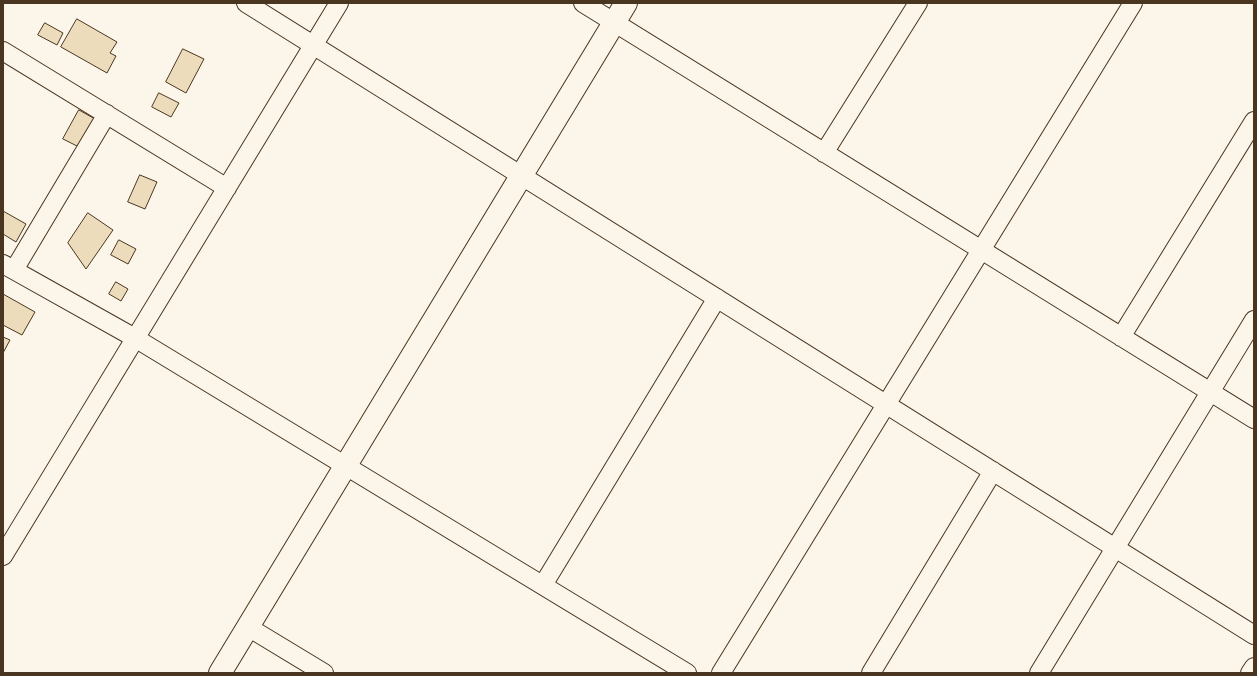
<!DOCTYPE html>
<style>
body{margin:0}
#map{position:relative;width:1257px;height:676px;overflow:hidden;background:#fbf6e9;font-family:"Sofia Sans Condensed",sans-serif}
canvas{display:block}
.frame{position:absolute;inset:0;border:4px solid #4a3520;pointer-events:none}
</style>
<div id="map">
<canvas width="1257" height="676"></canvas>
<div class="frame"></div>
</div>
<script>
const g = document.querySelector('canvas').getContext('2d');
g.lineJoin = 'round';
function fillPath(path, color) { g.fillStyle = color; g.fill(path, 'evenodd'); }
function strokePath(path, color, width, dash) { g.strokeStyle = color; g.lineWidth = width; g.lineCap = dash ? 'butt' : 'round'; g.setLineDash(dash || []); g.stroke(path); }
const building = new Path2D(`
 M 77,19 L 117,42 L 110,53 L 116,56 L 107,73 L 61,47 Z
 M 45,23 L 63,33 L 57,45 L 38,35 Z
 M 183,49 L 204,59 L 186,93 L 166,82 Z
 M 159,93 L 179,103 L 171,117 L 152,107 Z
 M 79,110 L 95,119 L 79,147 L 63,139 Z
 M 140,175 L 157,182 L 145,209 L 128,202 Z
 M 3,211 L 26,224 L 16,242 L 3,234 Z
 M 88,213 L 113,230 L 86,269 L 68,243 Z
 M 119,240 L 136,249 L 128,264 L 111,255 Z
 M 116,282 L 128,289 L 121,301 L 109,294 Z
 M 3,294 L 35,312 L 22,335 L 3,325 Z
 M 3,337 L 10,340 L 3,353 Z`);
fillPath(building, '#ecdcbc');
strokePath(building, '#4a3520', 1);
const street = new Path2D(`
 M 246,3 L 1254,635
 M 583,3 L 1254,419
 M 3,51 L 227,188
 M 824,153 L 918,3
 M 3,264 L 135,338 L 687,673
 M 14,270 L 107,114
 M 1121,337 L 1254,121
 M 3,556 L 339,3
 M 543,585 L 717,298
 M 248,627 L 324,673
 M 721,673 L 1133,3
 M 871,673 L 993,471
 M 1039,673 L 1254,320
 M 1250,673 L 1254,667`);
const secondary = new Path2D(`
 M 220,673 L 626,3`);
strokePath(street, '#4a3520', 20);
strokePath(secondary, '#4a3520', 24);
strokePath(street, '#fbf6e9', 18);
strokePath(secondary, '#fbf6e9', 22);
</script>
